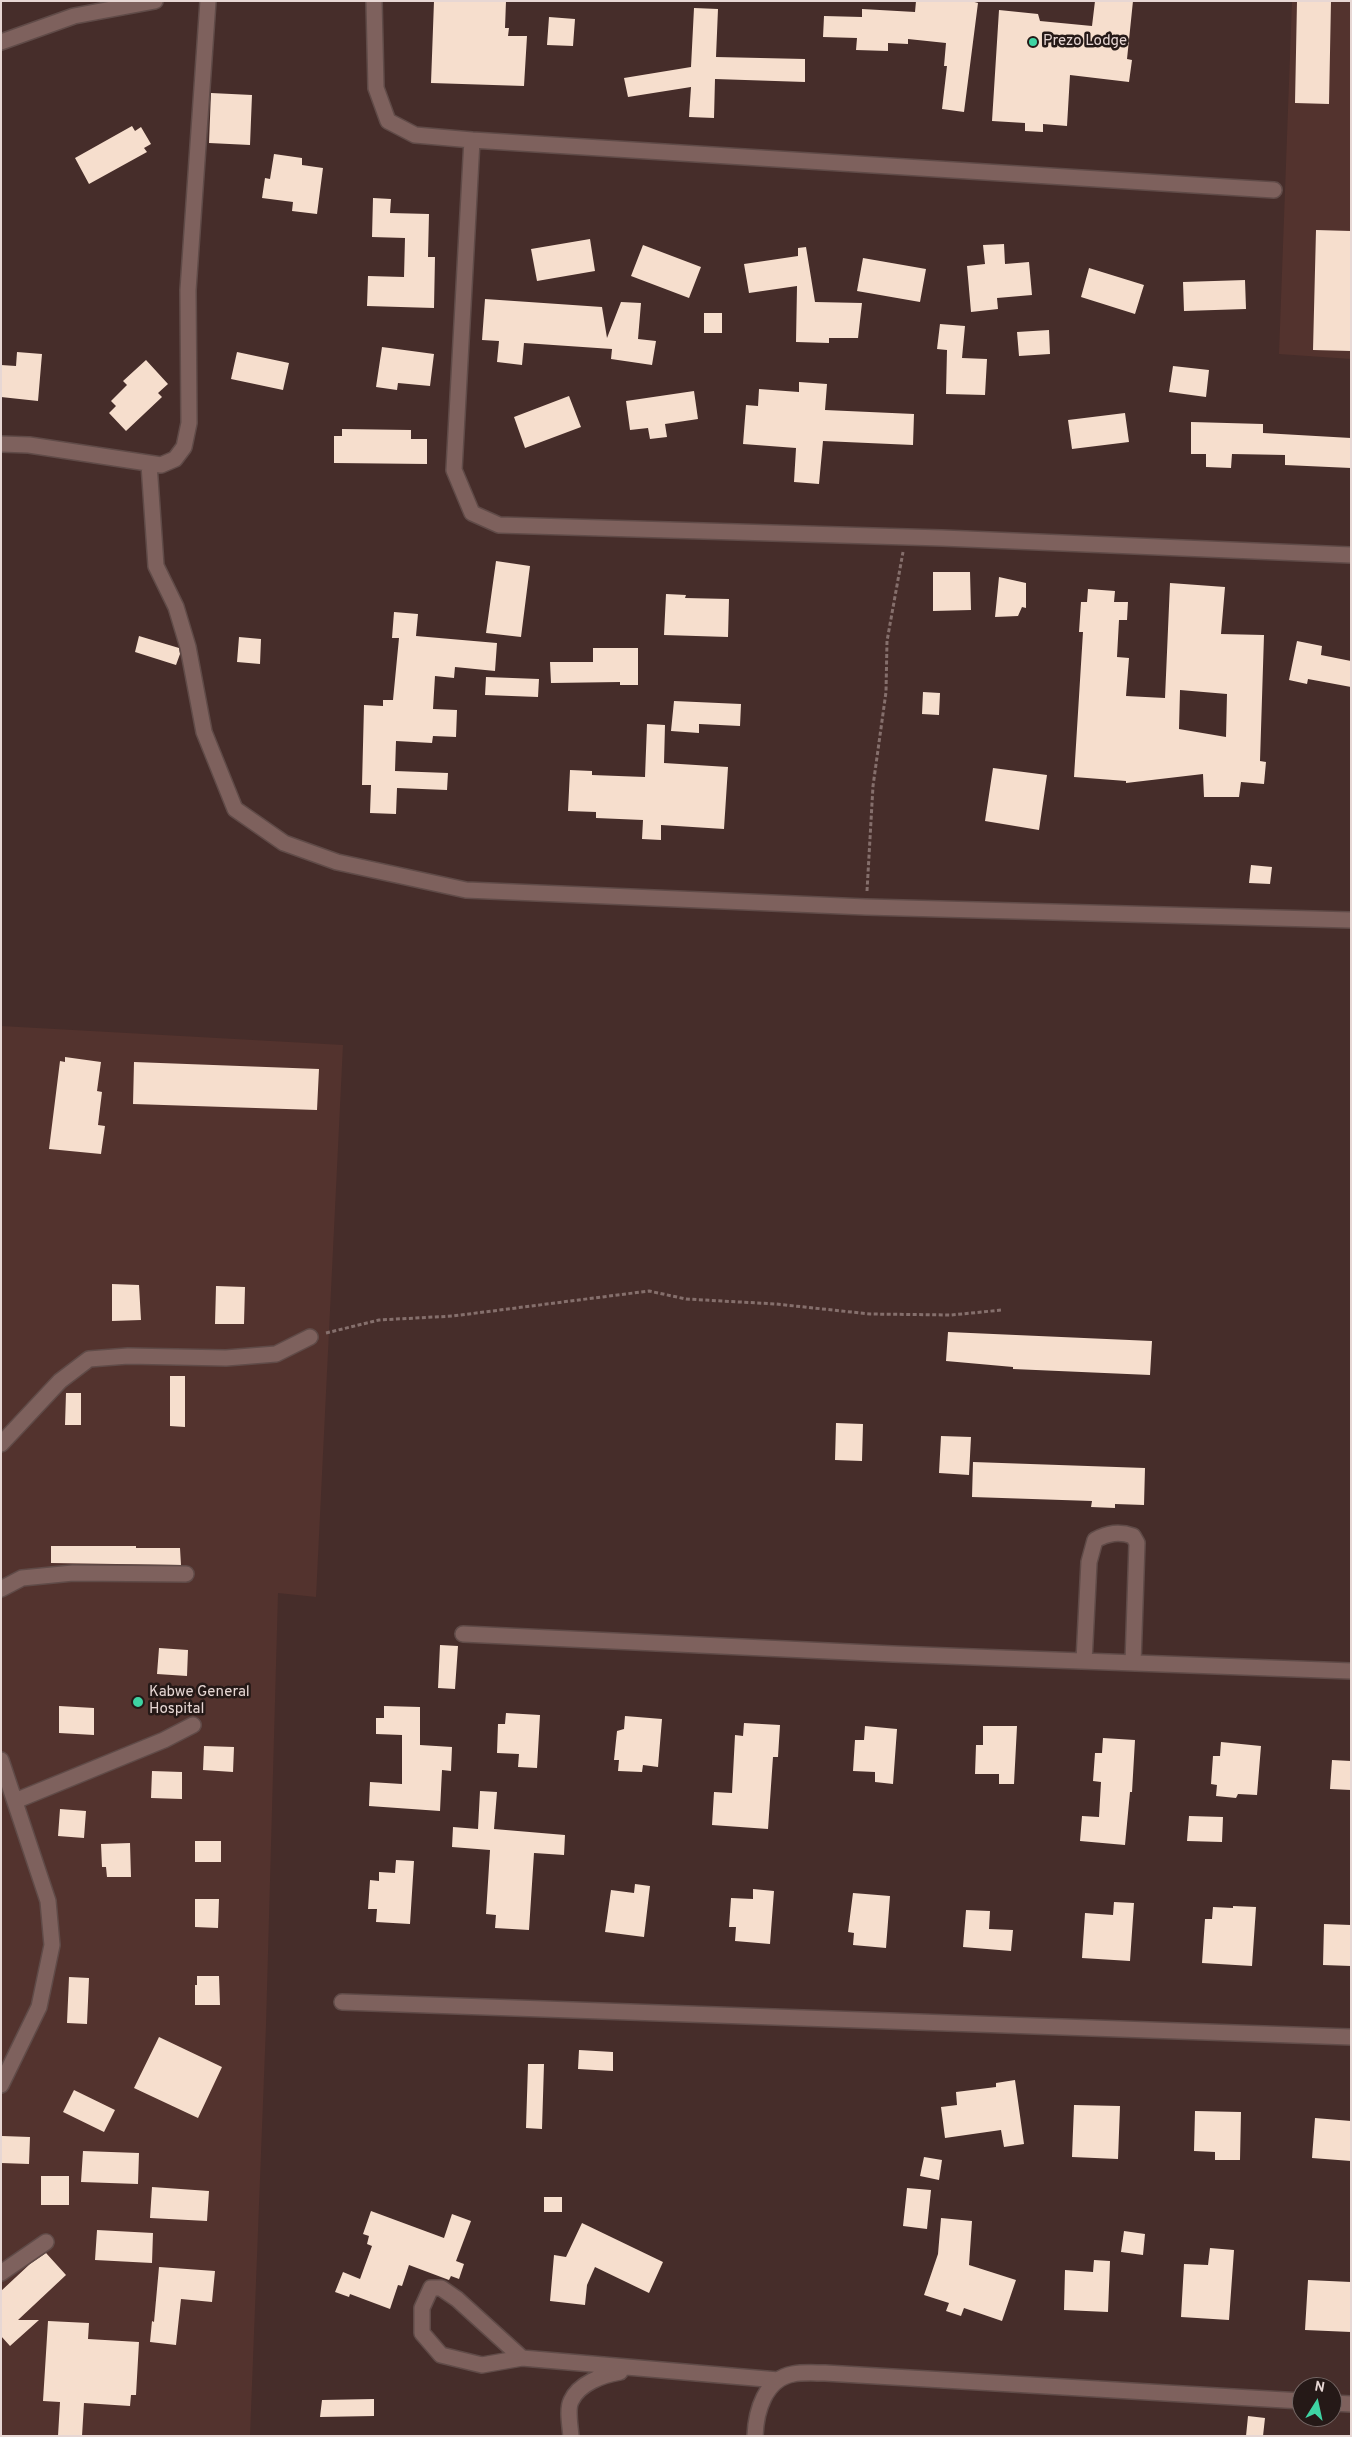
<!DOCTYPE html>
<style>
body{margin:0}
#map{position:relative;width:1352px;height:2437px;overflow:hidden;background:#462d2a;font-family:Overpass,sans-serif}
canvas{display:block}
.frame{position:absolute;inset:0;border:2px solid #e7d7d4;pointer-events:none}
.north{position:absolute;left:1292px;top:2377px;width:50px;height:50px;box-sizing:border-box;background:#251917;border:1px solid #736563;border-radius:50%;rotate:10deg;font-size:14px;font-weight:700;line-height:20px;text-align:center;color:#e7d7d4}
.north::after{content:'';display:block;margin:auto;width:18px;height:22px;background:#3ed4a3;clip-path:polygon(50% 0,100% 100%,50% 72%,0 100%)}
</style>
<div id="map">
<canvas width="1352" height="2437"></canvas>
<div class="frame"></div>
<div class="north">N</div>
</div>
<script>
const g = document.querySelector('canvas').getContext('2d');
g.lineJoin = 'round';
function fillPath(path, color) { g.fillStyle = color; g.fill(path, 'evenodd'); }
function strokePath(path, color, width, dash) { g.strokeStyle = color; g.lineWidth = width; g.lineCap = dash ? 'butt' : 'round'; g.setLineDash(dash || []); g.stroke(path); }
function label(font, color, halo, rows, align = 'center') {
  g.font = font + ' Overpass,sans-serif'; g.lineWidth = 5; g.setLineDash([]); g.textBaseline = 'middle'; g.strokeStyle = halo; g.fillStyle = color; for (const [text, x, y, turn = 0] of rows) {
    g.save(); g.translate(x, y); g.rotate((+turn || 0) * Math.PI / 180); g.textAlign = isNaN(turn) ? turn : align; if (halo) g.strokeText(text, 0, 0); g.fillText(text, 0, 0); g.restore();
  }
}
fillPath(new Path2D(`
 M 1292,1 L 1351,1 L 1351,359 L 1279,354 Z
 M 1,1026 L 343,1045 L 316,1597 L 278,1593 L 266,2025 L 250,2436 L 1,2436 Z`), '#53332e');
fillPath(new Path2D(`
 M 434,1 L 506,1 L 505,28 L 509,28 L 508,36 L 527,36 L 524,86 L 431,83 Z
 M 916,1 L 971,1 L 978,3 L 964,112 L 942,109 L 947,66 L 944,66 L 946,43 L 908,39 L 908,44 L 888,43 L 888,51 L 856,50 L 857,38 L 823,37 L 824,16 L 862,17 L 862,9 L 915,12 Z
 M 1095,1 L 1133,1 L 1127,59 L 1132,60 L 1129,82 L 1070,75 L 1067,126 L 1043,124 L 1043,132 L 1025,131 L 1025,123 L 992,121 L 999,10 L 1038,14 L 1040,21 L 1092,26 Z
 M 1297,1 L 1331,1 L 1329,104 L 1295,103 Z
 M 694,8 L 718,9 L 716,57 L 805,59 L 805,82 L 715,79 L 714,118 L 689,117 L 691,87 L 628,97 L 624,78 L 691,67 Z
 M 549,17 L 575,19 L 573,46 L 547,45 Z
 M 211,93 L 252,95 L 250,145 L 209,143 Z
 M 132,126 L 135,131 L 141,127 L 151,144 L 144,148 L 147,152 L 89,184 L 75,158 Z
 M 274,154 L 302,158 L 302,165 L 323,168 L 317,214 L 292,211 L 293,202 L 262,198 L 265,178 L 270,179 Z
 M 373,198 L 391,199 L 390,213 L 429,214 L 428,257 L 435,257 L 434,308 L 367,306 L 368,276 L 404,277 L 405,238 L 372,237 Z
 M 1316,230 L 1351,231 L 1351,351 L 1313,350 Z
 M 590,239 L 595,271 L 537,281 L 531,249 Z
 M 1004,244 L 1005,264 L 1029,262 L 1032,295 L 997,298 L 998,309 L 971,312 L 967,266 L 985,264 L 983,245 Z
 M 643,245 L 701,267 L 689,298 L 631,276 Z
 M 806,247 L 815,302 L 862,303 L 858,338 L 829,338 L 829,343 L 796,342 L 797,286 L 749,293 L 744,264 L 798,256 L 798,248 Z
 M 863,258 L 926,269 L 920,302 L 857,291 Z
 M 1089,268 L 1144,285 L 1135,314 L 1081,297 Z
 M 1245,280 L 1246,309 L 1184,311 L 1183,282 Z
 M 485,299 L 602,307 L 607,338 L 621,302 L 641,303 L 638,339 L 656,341 L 652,365 L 611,359 L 612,349 L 524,343 L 522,365 L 497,362 L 499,341 L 482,340 Z
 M 704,313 L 722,313 L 722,333 L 704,333 Z
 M 940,324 L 965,326 L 962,358 L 987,359 L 985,395 L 946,394 L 947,350 L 937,349 Z
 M 1049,330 L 1050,354 L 1019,356 L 1017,332 Z
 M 382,347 L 434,354 L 430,386 L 398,383 L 397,390 L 376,387 Z
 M 17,352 L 42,354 L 38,401 L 1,397 L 1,365 L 16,366 Z
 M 237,352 L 289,363 L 283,390 L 231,379 Z
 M 146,360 L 168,384 L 158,393 L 162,397 L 126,431 L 109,413 L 116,406 L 111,401 L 127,385 L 123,381 Z
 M 1173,366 L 1209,370 L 1206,397 L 1169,392 Z
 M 799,382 L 827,384 L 825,410 L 914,414 L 913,445 L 823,441 L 819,484 L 794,482 L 796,448 L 743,444 L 746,405 L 758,406 L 759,389 L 799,392 Z
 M 694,391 L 698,419 L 665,424 L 667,437 L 650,439 L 648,428 L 630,430 L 626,401 Z
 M 569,396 L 581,427 L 525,448 L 514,417 Z
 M 1125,413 L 1129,442 L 1072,449 L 1068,420 Z
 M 1191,422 L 1263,424 L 1263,433 L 1351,438 L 1351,468 L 1285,465 L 1285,455 L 1232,454 L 1231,468 L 1206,467 L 1206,454 L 1191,454 Z
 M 342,429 L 411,430 L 411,439 L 427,439 L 427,464 L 334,463 L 334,436 L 342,436 Z
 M 496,561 L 530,566 L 521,637 L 486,633 Z
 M 933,572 L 970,572 L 971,610 L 933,611 Z
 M 999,577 L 1026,583 L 1026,608 L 1022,607 L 1018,616 L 995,617 Z
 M 1170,583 L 1225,587 L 1221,634 L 1264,635 L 1260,761 L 1266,762 L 1264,784 L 1241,782 L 1239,797 L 1204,797 L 1203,774 L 1126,783 L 1126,781 L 1074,777 L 1083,632 L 1079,632 L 1081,602 L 1087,602 L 1088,589 L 1115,591 L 1114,602 L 1128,602 L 1127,620 L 1119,620 L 1117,657 L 1129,658 L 1126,696 L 1165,698 ZM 1180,690 L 1227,694 L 1226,737 L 1179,729 Z
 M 666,594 L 686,595 L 685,598 L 729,599 L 728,637 L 664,635 Z
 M 394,612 L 418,614 L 416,636 L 497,643 L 495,671 L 455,667 L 454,678 L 435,676 L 433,709 L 457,710 L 456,737 L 433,736 L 432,743 L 396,741 L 395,771 L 448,773 L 447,790 L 397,788 L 396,814 L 370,813 L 371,785 L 362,785 L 364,705 L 383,706 L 383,700 L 393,700 L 399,638 L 392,638 Z
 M 139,636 L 179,648 L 180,654 L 176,665 L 135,652 Z
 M 239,637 L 261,639 L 260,664 L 237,662 Z
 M 1297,641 L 1322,646 L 1321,655 L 1351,661 L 1351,687 L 1308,679 L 1307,684 L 1289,680 Z
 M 593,648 L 638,648 L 638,685 L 620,685 L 620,682 L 551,683 L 550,662 L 593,662 Z
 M 486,677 L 539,679 L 538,697 L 485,695 Z
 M 923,692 L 940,693 L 939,715 L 922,714 Z
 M 674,701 L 741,704 L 740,726 L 699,724 L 699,733 L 671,731 Z
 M 647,724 L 665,725 L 664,763 L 728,767 L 724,829 L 661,825 L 661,840 L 642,839 L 643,820 L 596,818 L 596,812 L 568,811 L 570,770 L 592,771 L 592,775 L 645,777 Z
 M 993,768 L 1047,775 L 1039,830 L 985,821 Z
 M 1251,865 L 1272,867 L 1270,884 L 1249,883 Z
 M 65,1057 L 101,1062 L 97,1091 L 102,1092 L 98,1125 L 105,1126 L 101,1154 L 49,1149 L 60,1061 L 65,1062 Z
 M 134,1062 L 319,1069 L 317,1110 L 133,1104 Z
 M 112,1284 L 139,1285 L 141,1320 L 112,1321 Z
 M 216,1286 L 245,1287 L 244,1324 L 215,1324 Z
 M 948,1332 L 1152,1341 L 1150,1375 L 1013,1369 L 1013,1367 L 946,1361 Z
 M 170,1376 L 185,1376 L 185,1427 L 170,1426 Z
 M 66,1393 L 81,1393 L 81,1425 L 65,1425 Z
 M 836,1423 L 863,1424 L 862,1461 L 835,1460 Z
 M 941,1436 L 971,1437 L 969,1475 L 939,1473 Z
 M 973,1462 L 1145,1468 L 1144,1505 L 1115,1504 L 1115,1508 L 1091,1507 L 1092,1501 L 972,1497 Z
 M 51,1546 L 136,1546 L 136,1548 L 180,1548 L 181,1565 L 51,1563 Z
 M 440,1645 L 458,1646 L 455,1689 L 438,1688 Z
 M 159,1648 L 188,1650 L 187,1676 L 157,1674 Z
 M 59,1706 L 94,1708 L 94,1735 L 59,1733 Z
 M 384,1706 L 420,1707 L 420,1745 L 452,1747 L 451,1771 L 442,1770 L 440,1811 L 369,1806 L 370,1782 L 402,1784 L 402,1735 L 376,1734 L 376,1718 L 384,1718 Z
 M 506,1713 L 540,1715 L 537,1768 L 518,1767 L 519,1754 L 497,1753 L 498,1724 L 505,1724 Z
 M 625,1716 L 662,1719 L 658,1767 L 643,1765 L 642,1772 L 618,1771 L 619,1760 L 614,1760 L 617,1731 L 624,1729 Z
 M 744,1723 L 780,1725 L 778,1757 L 773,1757 L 768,1829 L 712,1825 L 714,1792 L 732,1793 L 735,1735 L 743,1736 Z
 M 865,1726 L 897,1729 L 893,1784 L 875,1782 L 875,1772 L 853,1771 L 855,1740 L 864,1740 Z
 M 983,1726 L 1017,1726 L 1014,1784 L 999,1784 L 999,1774 L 975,1774 L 976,1745 L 983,1745 Z
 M 1103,1738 L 1135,1740 L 1132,1792 L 1130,1792 L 1125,1845 L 1080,1841 L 1082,1816 L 1099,1817 L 1101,1782 L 1093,1781 L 1095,1753 L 1102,1753 Z
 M 1221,1742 L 1261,1746 L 1257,1795 L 1238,1794 L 1236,1798 L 1216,1796 L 1217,1785 L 1211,1784 L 1213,1756 L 1220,1756 Z
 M 204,1746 L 234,1747 L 233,1772 L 203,1770 Z
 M 1332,1760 L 1351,1761 L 1351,1790 L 1330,1789 Z
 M 152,1771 L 182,1772 L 182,1799 L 151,1798 Z
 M 480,1791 L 497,1792 L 494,1829 L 565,1835 L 564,1855 L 534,1853 L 529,1930 L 495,1928 L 496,1915 L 486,1914 L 490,1850 L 452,1847 L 453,1827 L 478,1829 Z
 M 60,1809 L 86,1811 L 84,1838 L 58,1836 Z
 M 1189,1816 L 1223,1817 L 1222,1842 L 1187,1841 Z
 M 195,1841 L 221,1841 L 221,1862 L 195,1862 Z
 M 130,1843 L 131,1877 L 107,1877 L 106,1867 L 102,1867 L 101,1844 Z
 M 396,1860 L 414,1861 L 410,1924 L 376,1922 L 377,1909 L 368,1909 L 370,1880 L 379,1881 L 379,1872 L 395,1873 Z
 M 635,1884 L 650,1886 L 644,1937 L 605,1932 L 611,1890 L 634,1893 Z
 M 753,1889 L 774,1891 L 770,1944 L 735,1941 L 736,1927 L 729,1927 L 731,1898 L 753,1899 Z
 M 853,1893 L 890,1896 L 886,1948 L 853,1945 L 854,1933 L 848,1932 Z
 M 195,1899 L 219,1899 L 218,1928 L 195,1927 Z
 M 1114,1902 L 1134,1903 L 1130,1961 L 1082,1958 L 1085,1913 L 1113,1915 Z
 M 1233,1906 L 1256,1907 L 1252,1966 L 1202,1963 L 1205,1919 L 1212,1919 L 1213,1907 L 1233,1908 Z
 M 966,1910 L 990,1911 L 989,1929 L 1013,1930 L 1011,1951 L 963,1947 Z
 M 1324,1924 L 1351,1925 L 1351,1966 L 1323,1965 Z
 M 197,1976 L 219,1976 L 220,2005 L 195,2005 L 195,1985 L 197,1985 Z
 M 69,1977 L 89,1978 L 87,2024 L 67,2023 Z
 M 159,2037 L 222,2067 L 198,2118 L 134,2088 Z
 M 579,2050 L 613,2052 L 613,2071 L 578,2069 Z
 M 528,2064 L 544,2064 L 542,2129 L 526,2128 Z
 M 1015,2080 L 1024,2144 L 1004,2147 L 1001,2130 L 945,2138 L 941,2107 L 957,2105 L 956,2092 L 996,2087 L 996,2083 Z
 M 74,2090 L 115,2110 L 104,2132 L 63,2112 Z
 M 1074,2105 L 1120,2106 L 1118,2159 L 1072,2157 Z
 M 1195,2111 L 1241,2112 L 1240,2160 L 1215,2160 L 1215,2152 L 1194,2151 Z
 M 1315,2118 L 1351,2121 L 1351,2161 L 1312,2158 Z
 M 2,2136 L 30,2137 L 29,2164 L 1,2163 Z
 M 83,2151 L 139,2153 L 138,2184 L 81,2182 Z
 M 924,2157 L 942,2160 L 939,2180 L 920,2176 Z
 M 41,2176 L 69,2176 L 69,2205 L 41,2205 Z
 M 152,2187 L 209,2191 L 207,2221 L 150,2218 Z
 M 907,2188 L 931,2190 L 927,2229 L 903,2226 Z
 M 544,2197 L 562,2197 L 562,2212 L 544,2212 Z
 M 371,2211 L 444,2238 L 452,2214 L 471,2221 L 456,2261 L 464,2264 L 459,2279 L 451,2276 L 449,2280 L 409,2265 L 402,2286 L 398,2285 L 390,2309 L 350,2294 L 349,2297 L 335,2292 L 343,2272 L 360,2279 L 372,2246 L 367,2244 L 369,2236 L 363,2234 Z
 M 941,2218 L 972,2221 L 969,2265 L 1016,2280 L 1002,2321 L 964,2308 L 961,2316 L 946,2311 L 949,2303 L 924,2295 L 938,2254 Z
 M 582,2223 L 663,2262 L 649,2293 L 595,2267 L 587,2285 L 585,2305 L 550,2301 L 554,2255 L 566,2257 Z
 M 97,2230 L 153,2233 L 152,2263 L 95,2260 Z
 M 1124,2231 L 1145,2234 L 1143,2255 L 1121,2252 Z
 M 1210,2248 L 1234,2250 L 1229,2320 L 1181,2317 L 1184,2264 L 1208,2265 Z
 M 46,2253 L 66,2275 L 18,2320 L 39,2320 L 10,2346 L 1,2336 L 1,2291 L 30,2264 Z
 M 1094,2260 L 1110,2261 L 1108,2312 L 1064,2310 L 1065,2270 L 1093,2272 Z
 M 159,2267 L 215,2271 L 212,2302 L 181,2299 L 176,2345 L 150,2342 L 152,2321 L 154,2322 Z
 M 1308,2280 L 1351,2282 L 1351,2332 L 1305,2330 Z
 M 48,2321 L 89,2323 L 88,2339 L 139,2342 L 136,2395 L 131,2395 L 130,2406 L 84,2403 L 82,2436 L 58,2436 L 60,2402 L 43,2401 Z
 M 374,2399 L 374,2416 L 320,2417 L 322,2400 Z
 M 1248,2416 L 1265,2418 L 1263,2436 L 1246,2436 Z`), '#f6decd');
const minor = new Path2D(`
 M 374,1 L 376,88 L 388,121 L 415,135 L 472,140
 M 1,42 L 74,16 L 155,1
 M 1274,190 L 472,140 L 454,470 L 472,513 L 499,525 L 942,538 L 1351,555
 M 1,444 L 29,445 L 161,465 L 175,459 L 184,447 L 189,423 L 188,290 L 208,1
 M 149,464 L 156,566 L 176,607 L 188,647 L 204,732 L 235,809 L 284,843 L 337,862 L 466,890 L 866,907 L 1351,920
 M 1,1444 L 60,1381 L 89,1359 L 128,1356 L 226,1358 L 276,1354 L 310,1337
 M 1,1589 L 22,1578 L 73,1573 L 186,1574
 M 463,1634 L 893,1654 L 1351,1671
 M 1084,1661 L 1089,1562 L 1095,1540 C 1108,1533 1119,1531 1133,1536 L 1137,1543 L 1133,1663
 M 1,1760 L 48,1901 L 52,1945 L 39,2007 L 1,2085
 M 15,1801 L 164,1740 L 193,1725
 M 342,2002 L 1351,2037
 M 1,2273 L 46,2242
 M 522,2358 L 457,2299 L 441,2288 L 431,2288 L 422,2308 L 422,2333 L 441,2355 L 482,2365 L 522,2358 L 778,2380
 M 1332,2403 L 1351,2404
 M 571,2436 C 570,2426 567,2409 571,2401 C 579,2383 603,2375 620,2372
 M 755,2436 C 756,2411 765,2379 793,2374 C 803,2372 815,2373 825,2373 L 1302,2401`);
strokePath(minor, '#604b48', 18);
strokePath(new Path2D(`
 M 867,891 L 873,786 L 886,692 L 887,641 L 903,552
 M 326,1333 L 379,1320 L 453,1316 L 649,1291 L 686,1299 L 776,1304 L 870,1314 L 951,1315 L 1002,1310`), '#856f6c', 3, [4, 2.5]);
strokePath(minor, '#7e615d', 15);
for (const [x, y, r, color] of [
 [1033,42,5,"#3ed4a3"],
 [138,1702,6,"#3ed4a3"]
]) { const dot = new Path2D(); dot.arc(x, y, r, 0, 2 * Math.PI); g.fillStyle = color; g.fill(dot); strokePath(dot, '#251917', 2); }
label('15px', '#e7d7d4', '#251917', [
 ["Prezo Lodge",1043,42],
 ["Kabwe General",149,1693],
 ["Hospital",149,1710]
], 'left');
</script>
